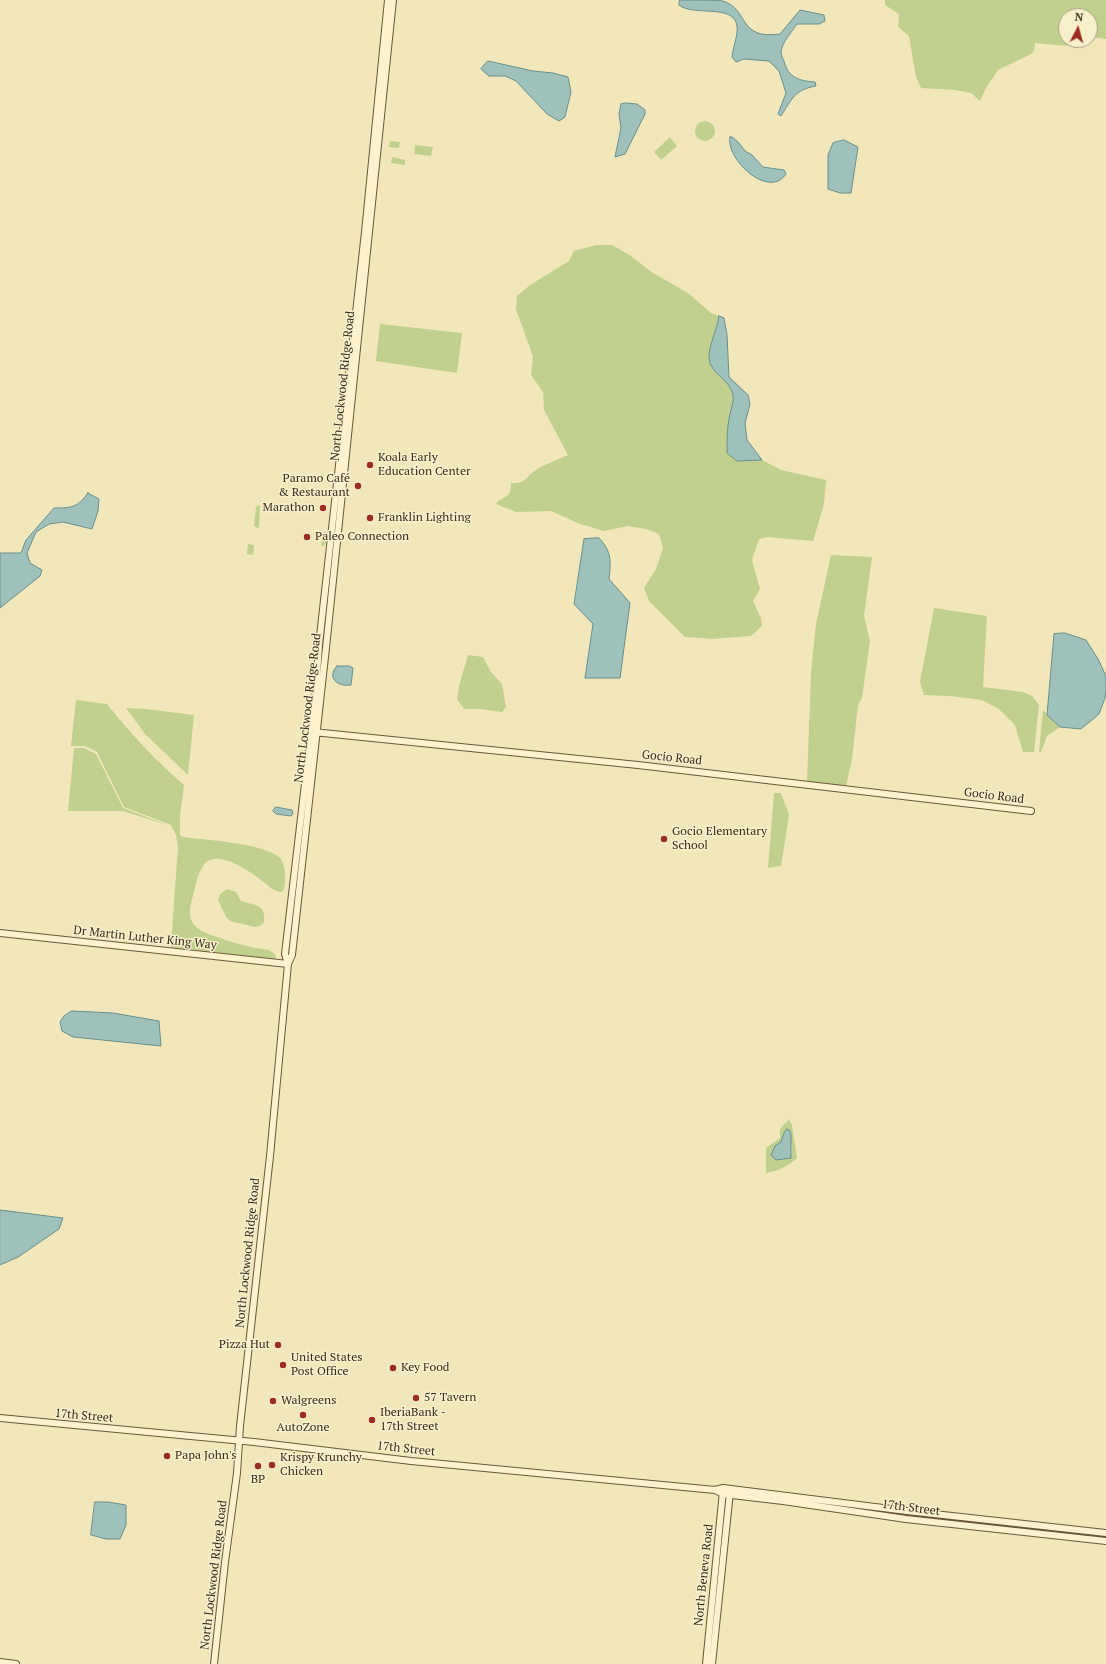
<!DOCTYPE html>
<meta charset="utf-8">
<style>
body{margin:0}
#map{position:relative;width:1106px;height:1664px;overflow:hidden;background:#f1e7bb;font-family:"PT Serif",serif}
canvas{display:block}
.north{position:absolute;left:1058px;top:8px;width:40px;height:40px;box-sizing:border-box;background:#f8f0cb;border:1px solid #aba184;border-radius:50%;rotate:6deg;font-size:11px;font-weight:700;line-height:16px;text-align:center;color:#372b1a}
.north::after{content:'';display:block;margin:auto;width:14px;height:18px;background:#9d2c1f;clip-path:polygon(50% 0,100% 100%,50% 72%,0 100%)}
</style>
<div id="map">
<canvas width="1106" height="1664"></canvas>
<div class="north">N</div>
</div>
<script>
const g = document.querySelector('canvas').getContext('2d');
g.lineJoin = 'round';
function fillPath(path, color) { g.fillStyle = color; g.fill(path, 'evenodd'); }
function strokePath(path, color, width, dash) { g.strokeStyle = color; g.lineWidth = width; g.lineCap = dash ? 'butt' : 'round'; g.setLineDash(dash || []); g.stroke(path); }
function label(font, color, halo, rows, align = 'center') {
  g.font = font + ' "PT Serif",serif'; g.lineWidth = 3; g.setLineDash([]); g.textBaseline = 'middle'; g.strokeStyle = halo; g.fillStyle = color; for (const [text, x, y, turn = 0] of rows) {
    g.save(); g.translate(x, y); g.rotate((+turn || 0) * Math.PI / 180); g.textAlign = isNaN(turn) ? turn : align; if (halo) g.strokeText(text, 0, 0); g.fillText(text, 0, 0); g.restore();
  }
}
fillPath(new Path2D(`
 M 885,0 L 1106,0 L 1106,39 L 1090,37 L 1090,16 L 1066,16 L 1066,40 L 1070,40 L 1068,46 L 1035,43 L 1034,51 L 1031,54 L 998,70 L 986,88 L 980,101 L 971,93 L 955,90 L 921,88 L 916,77 L 909,36 L 898,27 L 899,14 L 885,5 Z
 M695 131a10 10 0 1 1 20 0a10 10 0 1 1-20 0Z
 M 670,137 L 677,146 L 661,160 L 654,152 Z
 M 390,141 L 400,142 L 399,148 L 389,147 Z
 M 415,145 L 433,147 L 431,156 L 414,154 Z
 M 392,157 L 405,160 L 405,165 L 391,163 Z
 M 596,245 L 612,245 L 631,256 L 653,273 L 688,293 L 711,313 L 719,316 L 709,357 L 718,373 L 731,388 L 733,394 L 733,402 L 731,410 L 727,435 L 727,453 L 737,461 L 762,460 L 781,470 L 826,480 L 824,504 L 813,541 L 767,537 L 759,539 L 752,560 L 760,589 L 753,601 L 761,618 L 762,626 L 751,636 L 713,639 L 685,637 L 649,601 L 644,588 L 656,569 L 663,548 L 659,534 L 646,529 L 628,526 L 604,531 L 580,524 L 551,511 L 516,512 L 496,504 C 503,495 512,499 511,483 C 527,484 526,476 536,470 C 545,464 558,460 568,455 L 544,410 L 543,392 L 531,375 L 533,357 L 516,309 L 517,296 L 530,285 L 569,261 L 574,251 Z
 M 380,324 L 462,333 L 457,373 L 376,361 Z
 M 258,505 L 260,506 L 259,527 L 257,528 L 254,526 L 256,507 Z
 M 337,513 L 335,547 L 325,642 L 322,644 Z
 M 323,532 L 327,532 L 326,543 L 324,546 L 321,546 Z
 M 248,544 L 254,545 L 253,555 L 247,554 Z
 M 831,555 L 872,557 L 864,616 L 870,641 L 862,698 L 858,705 L 852,759 L 846,786 L 807,782 L 811,672 L 816,624 Z
 M 934,608 L 987,616 L 983,687 L 1023,692 L 1032,696 L 1039,705 L 1034,752 L 1023,752 L 1015,725 L 999,709 L 982,700 L 950,696 L 924,695 L 920,682 Z
 M 468,655 L 483,657 L 491,672 L 502,684 L 506,707 L 502,712 L 480,709 L 464,709 L 457,699 L 459,686 Z
 M 76,700 L 107,704 C 129,732 157,762 184,785 L 180,816 L 180,835 L 183,837 C 206,840 262,843 279,857 C 283,861 285,869 285,874 C 285,880 286,887 282,892 C 273,892 268,885 261,880 C 249,871 215,847 203,866 C 198,874 196,883 194,892 C 192,899 188,911 191,919 C 192,923 196,927 200,930 C 207,935 245,946 255,948 C 263,949 272,949 276,956 L 275,959 L 171,947 L 178,847 L 176,835 L 171,825 L 124,807 L 97,752 L 85,746 L 71,746 Z
 M 126,708 L 146,709 L 194,715 L 188,775 L 145,734 Z
 M 1043,710 L 1060,727 L 1047,736 L 1041,752 L 1039,752 Z
 M 74,748 L 84,748 L 96,754 L 123,808 L 170,826 L 123,811 L 68,811 Z
 M 774,793 L 781,793 L 789,815 L 788,822 L 781,866 L 768,868 Z
 M 228,889 L 236,892 L 241,901 C 255,906 266,903 264,922 L 260,926 L 255,927 L 230,921 L 226,917 L 218,900 C 219,894 223,891 228,889 Z
 M 789,1119 L 792,1125 L 797,1158 C 789,1166 778,1171 766,1173 L 766,1148 L 780,1138 L 780,1129 ZM 790,1131 L 792,1153 L 787,1158 L 780,1160 L 779,1144 L 781,1143 L 781,1139 Z`), '#c1d08e');
const water = new Path2D(`
 M 680,0 C 690,0 715,0 723,1 C 750,10 737,40 780,34 L 800,10 L 824,15 L 825,21 L 819,24 L 797,24 C 792,32 782,42 781,52 C 781,55 783,59 784,61 C 788,78 800,81 815,82 L 816,86 C 794,90 792,99 781,116 L 778,114 L 786,93 L 779,71 L 769,61 L 744,59 L 736,62 L 732,57 C 733,47 738,36 737,26 C 734,3 693,17 679,5 Z
 M 488,61 L 533,71 L 553,73 L 568,77 L 571,92 L 565,117 L 559,121 L 547,114 L 516,81 L 505,76 L 489,76 L 481,69 Z
 M 626,103 L 637,104 L 645,110 L 645,114 L 625,154 L 615,157 L 621,128 L 619,114 L 621,104 Z
 M 730,137 L 732,137 L 738,142 L 745,151 L 752,155 L 763,167 L 784,170 L 786,174 C 769,200 725,159 730,137 Z
 M 844,140 L 858,147 L 851,193 L 840,193 L 828,189 L 828,155 L 833,143 Z
 M 719,316 L 724,318 L 727,335 L 729,377 L 748,395 L 750,404 L 745,423 L 747,440 L 762,460 L 737,461 L 727,453 C 727,439 727,424 731,410 C 732,405 734,401 733,395 C 730,379 710,374 709,358 C 709,344 717,330 719,316 Z
 M 88,493 L 99,499 L 98,511 L 92,529 L 63,522 L 49,524 L 36,532 L 27,553 L 30,563 L 42,570 L 40,576 L 0,608 L 0,553 L 21,553 L 26,540 L 54,508 C 71,508 77,508 88,493 Z
 M 599,538 C 612,552 611,561 609,579 L 630,603 L 620,678 L 585,678 L 593,624 L 574,604 L 584,539 Z
 M 1065,633 L 1086,640 L 1098,659 L 1106,676 L 1106,692 L 1105,698 L 1099,714 L 1081,729 L 1060,727 L 1047,715 L 1054,634 Z
 M 337,666 L 349,666 L 353,668 L 351,685 C 338,687 326,678 337,666 Z
 M 276,807 L 292,810 L 293,814 L 291,816 L 276,814 L 273,811 Z
 M 72,1011 L 113,1013 L 159,1021 L 161,1046 L 73,1037 L 62,1031 L 60,1022 L 64,1016 Z
 M 787,1129 L 790,1131 L 791,1134 L 791,1158 L 776,1160 L 771,1155 L 775,1146 L 781,1142 L 784,1133 Z
 M 0,1210 L 63,1218 L 59,1229 L 18,1257 L 0,1265 Z
 M 95,1502 L 108,1502 L 126,1505 L 126,1525 L 120,1539 L 106,1539 L 91,1535 Z`);
fillPath(water, '#9fc1bb');
strokePath(water, '#668f8a', 1);
const secondary = new Path2D(`
 M 313,732 L 638,765 L 1031,811
 M 0,933 L 288,964
 M 288,964 L 285,954 L 316,690 L 319,645 L 365,232 L 388,0
 M 0,1418 L 254,1442 L 411,1461 L 715,1490 L 723,1488 L 907,1511 L 1106,1533
 M 715,1490 L 723,1494 L 783,1501 L 906,1519 L 1106,1541
 M 0,1662 L 16,1664
 M 214,1664 L 225,1562 L 237,1473 L 240,1426 L 270,1156 L 288,964 L 292,955 L 326,648 L 393,0
 M 706,1664 L 723,1491
 M 712,1664 L 730,1492`);
strokePath(secondary, '#6b5737', 8);
strokePath(secondary, '#fcf3ce', 6);
for (const [x, y, r, color] of [
 [370,465,4,"#9d2c1f"],
 [358,486,4,"#9d2c1f"],
 [323,508,4,"#9d2c1f"],
 [370,518,4,"#9d2c1f"],
 [307,537,4,"#9d2c1f"],
 [664,839,4,"#9d2c1f"],
 [278,1345,4,"#9d2c1f"],
 [283,1365,4,"#9d2c1f"],
 [393,1368,4,"#9d2c1f"],
 [416,1398,4,"#9d2c1f"],
 [273,1401,4,"#9d2c1f"],
 [303,1415,4,"#9d2c1f"],
 [372,1420,4,"#9d2c1f"],
 [167,1456,4,"#9d2c1f"],
 [272,1465,4,"#9d2c1f"],
 [258,1466,4,"#9d2c1f"]
]) { const dot = new Path2D(); dot.arc(x, y, r, 0, 2 * Math.PI); g.fillStyle = color; g.fill(dot); strokePath(dot, '#f8f0cb', 1.5); }
label('12px', '#372b1a', '#f8f0cb', [
 ["North Lockwood Ridge Road",343,386,-84],
 ["North Lockwood Ridge Road",308,708,-83],
 ["Gocio Road",672,758,6],
 ["Gocio Road",994,796,7],
 ["Dr Martin Luther King Way",145,938,6],
 ["North Lockwood Ridge Road",248,1253,-84],
 ["17th Street",84,1416,5],
 ["17th Street",406,1449,6],
 ["17th Street",911,1508,7],
 ["North Lockwood Ridge Road",214,1575,-83],
 ["North Beneva Road",704,1575,-84]
]);
label('12px', '#372b1a', '#f8f0cb', [
 ["Koala Early",378,458],
 ["Education Center",378,472],
 ["Paramo Café",350,479,"right"],
 ["& Restaurant",350,493,"right"],
 ["Marathon",315,508,"right"],
 ["Franklin Lighting",378,518],
 ["Paleo Connection",315,537],
 ["Gocio Elementary",672,832],
 ["School",672,846],
 ["Pizza Hut",270,1345,"right"],
 ["United States",291,1358],
 ["Post Office",291,1372],
 ["Key Food",401,1368],
 ["57 Tavern",424,1398],
 ["Walgreens",281,1401],
 ["IberiaBank -",380,1413],
 ["17th Street",380,1427],
 ["AutoZone",303,1428,"center"],
 ["Papa John's",175,1456],
 ["Krispy Krunchy",280,1458],
 ["Chicken",280,1472],
 ["BP",258,1480,"center"]
], 'left');
</script>
